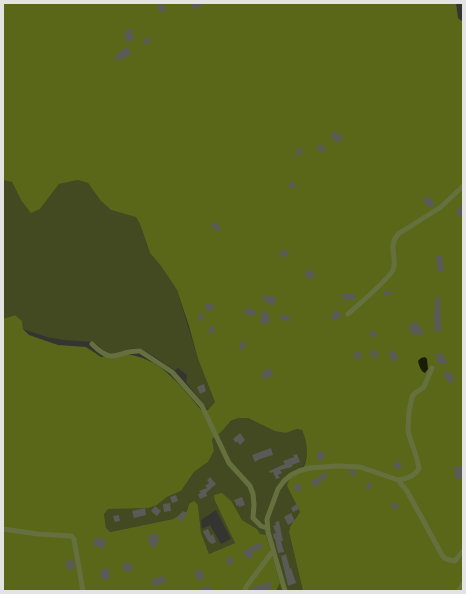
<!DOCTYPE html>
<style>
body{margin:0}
#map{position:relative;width:466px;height:594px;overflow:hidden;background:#343531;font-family:"Source Sans 3",sans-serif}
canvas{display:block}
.frame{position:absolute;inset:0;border:4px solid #e3e4e2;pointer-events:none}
</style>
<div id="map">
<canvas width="466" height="594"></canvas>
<div class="frame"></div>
</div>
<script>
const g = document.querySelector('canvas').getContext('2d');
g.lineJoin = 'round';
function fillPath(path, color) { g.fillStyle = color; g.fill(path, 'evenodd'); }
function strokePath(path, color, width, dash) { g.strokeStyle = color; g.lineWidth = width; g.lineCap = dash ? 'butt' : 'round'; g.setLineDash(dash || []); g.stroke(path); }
fillPath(new Path2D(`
 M 3,180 L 12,182 L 21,200 L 40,209 L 59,184 L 78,180 L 88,183 L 101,201 L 111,210 L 136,216 L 140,224 L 150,253 L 161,266 L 177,290 L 198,359 L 215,402 L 208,410 L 186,382 L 187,375 L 178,368 L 175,370 C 167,366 144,348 138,348 C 128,347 118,355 107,354 L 94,342 L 64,340 L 47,337 L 23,329 L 22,321 L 15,315 L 3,319 Z
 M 238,418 L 248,418 L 286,433 L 297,429 L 302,430 C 313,456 305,468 287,486 L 300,512 L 290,527 L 289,532 L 303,591 L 276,591 L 280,583 L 260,534 L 257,529 L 242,520 L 232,502 L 215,501 L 235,543 L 209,554 L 201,533 L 198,505 L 189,504 L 187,511 L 173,519 L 109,532 L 106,528 L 104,514 L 108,509 L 157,505 L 167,497 L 181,491 L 194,472 L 208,462 L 214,451 L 212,439 C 222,432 228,422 238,418 ZM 216,510 L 231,539 L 221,544 L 210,525 L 202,529 L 201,520 Z`), '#434a22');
fillPath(new Path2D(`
 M 3,3 L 456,3 L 458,18 L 463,22 L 463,588 L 460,591 L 303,591 L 289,532 L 290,527 L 300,512 L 287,486 C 288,483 289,480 291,477 C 294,474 299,474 302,470 C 310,459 307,441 302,430 L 297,429 L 286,433 L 275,431 L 248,418 L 238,418 L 231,421 L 220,433 L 212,439 L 214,451 L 208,462 L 194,472 L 181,491 L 167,497 L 157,505 L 148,508 L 108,509 L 104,514 L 106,528 L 110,532 L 173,519 L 187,511 L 189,504 L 194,501 L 198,505 L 201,533 L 209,554 L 235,543 L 215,501 L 214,495 L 222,493 L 232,502 L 242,520 L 257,529 L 260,534 L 266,535 L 280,583 L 276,591 L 3,591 L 3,319 L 15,315 L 22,321 L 23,329 L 29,335 L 58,345 L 86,347 L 101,357 C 110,356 122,353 131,355 C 163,360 183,389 202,411 L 208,410 L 215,402 L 198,359 L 189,326 L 177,290 L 161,266 L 150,253 L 140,224 L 136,217 L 111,210 L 101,201 L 88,183 L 78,180 L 59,184 L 40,209 L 31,213 L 21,200 L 12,182 L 3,180 Z`), '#5a6719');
fillPath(new Path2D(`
 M 425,357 L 427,359 L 428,369 L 425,373 C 421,372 419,365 418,361 L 421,358 Z`), '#191d06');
fillPath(new Path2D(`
 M 155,3 L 162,3 L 167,10 L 161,13 Z
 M 190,3 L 205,3 L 194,10 Z
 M 131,28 L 133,31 L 131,33 L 135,38 L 128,43 L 124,37 L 126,35 L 124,32 Z
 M 148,37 L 151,42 L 146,45 L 143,40 Z
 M 128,47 L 131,55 L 117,61 L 115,56 L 120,54 L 118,52 Z
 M 335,131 L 343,138 L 338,143 L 330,136 Z
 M 319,144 L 326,147 L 323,153 L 316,149 Z
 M 298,148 L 303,150 L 300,156 L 295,154 Z
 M 292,181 L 296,185 L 293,189 L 288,186 Z
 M 429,196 L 435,205 L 429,208 L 423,199 Z
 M 463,203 L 463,214 L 460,217 L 455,213 Z
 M 214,222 L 221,227 L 218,232 L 211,226 Z
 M 284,249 L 289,253 L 285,258 L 279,253 Z
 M 442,255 L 444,272 L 438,272 L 436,256 Z
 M 309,269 L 315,274 L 311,280 L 304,275 Z
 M 384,291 L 391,291 L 391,296 L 384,296 Z
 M 343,294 L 355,294 L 355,300 L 343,300 Z
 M 263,296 L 276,297 L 275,305 L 267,304 L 267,301 L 263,301 Z
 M 436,297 L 440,297 L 441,332 L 435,332 L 434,317 Z
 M 213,303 L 214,310 L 206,311 L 205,304 Z
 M 247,307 L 256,311 L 254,317 L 244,313 Z
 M 336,310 L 342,315 L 335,321 L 330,317 Z
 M 262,311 L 267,311 L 267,315 L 270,316 L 269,324 L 260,323 Z
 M 203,313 L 203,320 L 199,321 L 198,314 Z
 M 281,314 L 290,316 L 289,321 L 281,320 Z
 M 416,321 L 424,333 L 420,336 L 419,333 L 414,336 L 408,327 Z
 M 209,326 L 214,326 L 214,333 L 209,333 Z
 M 373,330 L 377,335 L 374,338 L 369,334 Z
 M 241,341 L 246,342 L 244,350 L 239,349 Z
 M 374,349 L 379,356 L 375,359 L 370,352 Z
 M 393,350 L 399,358 L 394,362 L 388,354 Z
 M 359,351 L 362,357 L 356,360 L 353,354 Z
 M 436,353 L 441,353 L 441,355 L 444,355 L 444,359 L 447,359 L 447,364 L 438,364 Z
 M 270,368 L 273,375 L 265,380 L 261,373 Z
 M 448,371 L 448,373 L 452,373 L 454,378 L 453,378 L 454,380 L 449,384 L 443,373 Z
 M 204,384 L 206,391 L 200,394 L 197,387 Z
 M 240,433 L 245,440 L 240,445 L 237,441 L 236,443 L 233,439 Z
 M 271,448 L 273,455 L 260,459 L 255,462 L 252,455 Z
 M 317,452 L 324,452 L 324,460 L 317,460 Z
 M 297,454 L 300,462 L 292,465 L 292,467 L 280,470 L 282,473 L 278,475 L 280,478 L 276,479 L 273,472 L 270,473 L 269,471 L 285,464 L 283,461 L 294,457 L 293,455 Z
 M 399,461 L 402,467 L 396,470 L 393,464 Z
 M 463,466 L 463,478 L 456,479 L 454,467 Z
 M 348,470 L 356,471 L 356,476 L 351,476 L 351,473 L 348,473 Z
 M 325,472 L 328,476 L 320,482 L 321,484 L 314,487 L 311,481 L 321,476 L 320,475 Z
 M 210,477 L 216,484 L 206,493 L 207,496 L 200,499 L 198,494 L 201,493 L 199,491 L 207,488 L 205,486 L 209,483 L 207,480 Z
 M 368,482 L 372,483 L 370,490 L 365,488 Z
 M 299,483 L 302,490 L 297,492 L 293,486 Z
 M 176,495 L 178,501 L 172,503 L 170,497 Z
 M 242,497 L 245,505 L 239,507 L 239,505 L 237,506 L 234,500 Z
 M 395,502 L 399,506 L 394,510 L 391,505 Z
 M 170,503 L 171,511 L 164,512 L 163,504 Z
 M 297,504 L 299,509 L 293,512 L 291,508 Z
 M 155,506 L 161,511 L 157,516 L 151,511 Z
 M 145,508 L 146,515 L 134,518 L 132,511 Z
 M 183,511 L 187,514 L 182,522 L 177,517 Z
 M 291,513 L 295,521 L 288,525 L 284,517 Z
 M 119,515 L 120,521 L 115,522 L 113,516 Z
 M 279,521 L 283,541 L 281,541 L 284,552 L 278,553 L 275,539 L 274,539 L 273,534 L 276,533 L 273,526 L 276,525 L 275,522 Z
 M 208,529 L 211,536 L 213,534 L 216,542 L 212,544 L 208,541 L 203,531 Z
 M 158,534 L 159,543 L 156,543 L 157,546 L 150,547 L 148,535 Z
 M 95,537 L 106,540 L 104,549 L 93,545 Z
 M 260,542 L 263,547 L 252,553 L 254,556 L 247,559 L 243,551 Z
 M 286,554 L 290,569 L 291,568 L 296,583 L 288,586 L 281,556 Z
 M 231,557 L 232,557 L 234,563 L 228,565 L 225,559 Z
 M 73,560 L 75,569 L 67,570 L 66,561 Z
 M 123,563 L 131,563 L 130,565 L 132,565 L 132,570 L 130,570 L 130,572 L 123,571 Z
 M 108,568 L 110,578 L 102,580 L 100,570 Z
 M 200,569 L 205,577 L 198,581 L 194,571 Z
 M 164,576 L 166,583 L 152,586 L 152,579 Z
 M 271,582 L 272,588 L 262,591 L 253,591 L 251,587 Z
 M 210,585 L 213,591 L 195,591 L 204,587 Z`), '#5a5b57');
strokePath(new Path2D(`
 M 348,314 C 358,305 388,280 393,270 C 398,258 387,248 398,234 L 441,207 L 463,186
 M 92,344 C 115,367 116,350 140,351 L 172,372 L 202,406 L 229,463 L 250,486 L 253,494 L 254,505 L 253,518 L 261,526 L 267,528
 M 398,480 C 406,479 415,477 419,468 L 417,459 L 408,432 L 409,412 L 412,397 L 414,394 L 424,387 L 432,368
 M 3,529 L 38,534 L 71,536 L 74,539 L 83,591
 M 245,591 L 246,587 L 273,551
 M 285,591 L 268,532 L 267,519 L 278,489 L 284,481 L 291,475 L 299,471 L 309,468 L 337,466 L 360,467 L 398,480 L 407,491 L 442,555 L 446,559 L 455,561 L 463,551
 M 459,591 L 463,584`), '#66703e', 5);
</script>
